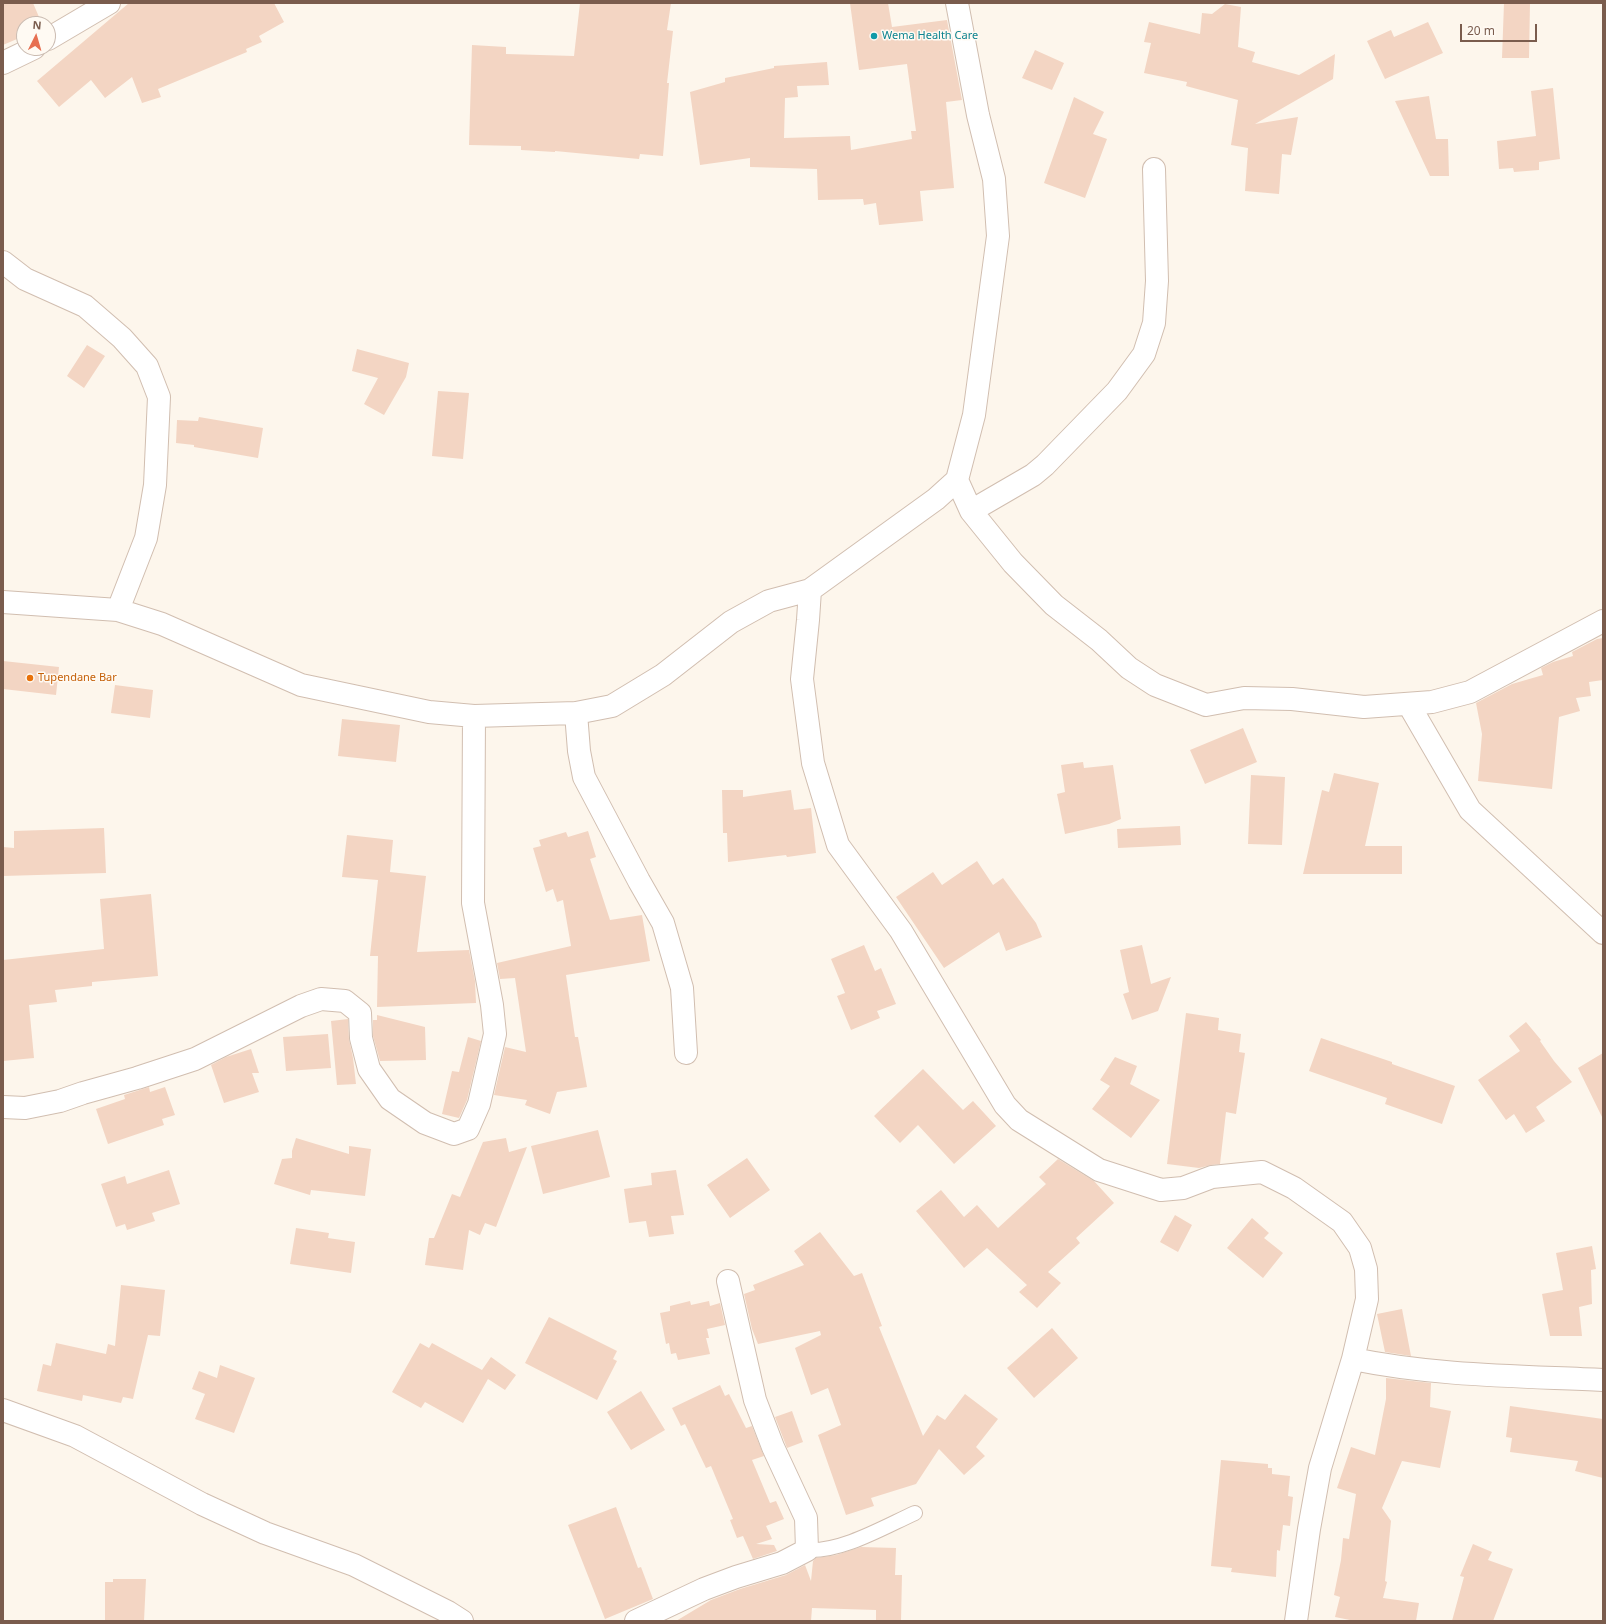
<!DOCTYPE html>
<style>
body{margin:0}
#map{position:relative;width:1606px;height:1624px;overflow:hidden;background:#fdf6ec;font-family:"Noto Sans",sans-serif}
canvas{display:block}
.frame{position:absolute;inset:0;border:4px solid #7a5c4d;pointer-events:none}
.north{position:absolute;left:16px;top:16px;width:40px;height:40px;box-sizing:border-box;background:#fffaf3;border:1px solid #cabbb1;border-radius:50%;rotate:5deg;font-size:11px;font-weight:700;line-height:16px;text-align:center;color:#7a5c4d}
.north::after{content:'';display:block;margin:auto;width:14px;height:18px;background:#e76f51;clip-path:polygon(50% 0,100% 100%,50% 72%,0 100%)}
.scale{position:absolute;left:1460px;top:24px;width:77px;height:18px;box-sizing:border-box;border:2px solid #7a5c4d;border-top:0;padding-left:5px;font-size:12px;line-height:14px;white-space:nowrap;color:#7a5c4d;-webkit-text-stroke:3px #fffaf3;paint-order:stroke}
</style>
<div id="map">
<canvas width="1606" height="1624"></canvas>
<div class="frame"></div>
<div class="north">N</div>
<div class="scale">20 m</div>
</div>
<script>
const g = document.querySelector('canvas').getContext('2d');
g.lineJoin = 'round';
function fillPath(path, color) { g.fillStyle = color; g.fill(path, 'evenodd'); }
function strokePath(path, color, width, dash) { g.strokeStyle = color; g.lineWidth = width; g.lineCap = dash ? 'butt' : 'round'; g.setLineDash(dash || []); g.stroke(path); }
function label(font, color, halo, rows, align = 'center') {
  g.font = font + ' "Noto Sans",sans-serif'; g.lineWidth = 3; g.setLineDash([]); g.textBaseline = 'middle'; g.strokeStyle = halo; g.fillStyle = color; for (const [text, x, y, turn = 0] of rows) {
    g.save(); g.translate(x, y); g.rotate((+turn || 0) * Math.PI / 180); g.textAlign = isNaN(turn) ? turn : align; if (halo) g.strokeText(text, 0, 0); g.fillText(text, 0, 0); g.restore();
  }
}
fillPath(new Path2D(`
 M 3,3 L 33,3 L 42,24 L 24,24 L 24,36 L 3,45 Z
 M 129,3 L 274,3 L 284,22 L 259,36 L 262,42 L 246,49 L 247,52 L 158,89 L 161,97 L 142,103 L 132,77 L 105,98 L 91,80 L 59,107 L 37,81 Z
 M 580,3 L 671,3 L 667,30 L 673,31 L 667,83 L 669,83 L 663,156 L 640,154 L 639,159 L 555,151 L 555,152 L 521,150 L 521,146 L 469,145 L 472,45 L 506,47 L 506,54 L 574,56 Z
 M 850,3 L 888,3 L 892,27 L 947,20 L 962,100 L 946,102 L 954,188 L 920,191 L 923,221 L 879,225 L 876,203 L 864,205 L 863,199 L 818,200 L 817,169 L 750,167 L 750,158 L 700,165 L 690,92 L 725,82 L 725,78 L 774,68 L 774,66 L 827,62 L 829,85 L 797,86 L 798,97 L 785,98 L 784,138 L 850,136 L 851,150 L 912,139 L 911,131 L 916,131 L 907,64 L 859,70 Z
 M 1504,3 L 1530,3 L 1529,58 L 1502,58 Z
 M 1225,4 L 1241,7 L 1238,47 L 1255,52 L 1252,62 L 1299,75 L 1335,54 L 1333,79 L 1255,124 L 1298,117 L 1291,155 L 1282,154 L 1279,194 L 1245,191 L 1248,148 L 1231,145 L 1238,100 L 1186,86 L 1187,82 L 1144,73 L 1151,43 L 1144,42 L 1149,22 L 1200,34 L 1202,13 L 1212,14 Z
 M 1428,22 L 1443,53 L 1385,79 L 1367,41 L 1391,30 L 1394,37 Z
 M 1035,50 L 1064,63 L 1052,90 L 1022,78 Z
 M 1553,88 L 1560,159 L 1539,162 L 1539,170 L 1514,172 L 1513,168 L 1499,169 L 1497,141 L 1536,136 L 1531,91 Z
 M 1429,96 L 1436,139 L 1448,139 L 1449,176 L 1430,176 L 1395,101 Z
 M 1074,97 L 1104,112 L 1093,134 L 1107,139 L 1085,198 L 1044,183 Z
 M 87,345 L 105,356 L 84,388 L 67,376 Z
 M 357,349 L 409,363 L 406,377 L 384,415 L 364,404 L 378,378 L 352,371 Z
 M 438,391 L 469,393 L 463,459 L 432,456 Z
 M 199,417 L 263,428 L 258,458 L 194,447 L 194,445 L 176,443 L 177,420 L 198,421 Z
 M 1603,638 L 1603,680 L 1589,682 L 1591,696 L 1576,698 L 1580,711 L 1559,717 L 1552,789 L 1478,781 L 1482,734 L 1476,703 L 1512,684 L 1543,675 L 1541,668 L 1553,662 L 1573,656 L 1572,652 L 1597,639 Z
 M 3,661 L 59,667 L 56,695 L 3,689 Z
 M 115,685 L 153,690 L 150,718 L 111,713 Z
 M 342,719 L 400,725 L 396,762 L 338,756 Z
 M 1243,728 L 1257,762 L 1205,784 L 1190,750 Z
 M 1083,762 L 1084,768 L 1113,765 L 1121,819 L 1109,824 L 1065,834 L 1057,794 L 1065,792 L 1061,765 Z
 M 1334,773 L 1379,783 L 1365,846 L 1402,846 L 1402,874 L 1303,874 L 1322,790 L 1329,792 Z
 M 1251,775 L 1285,777 L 1282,845 L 1248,844 Z
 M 722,790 L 743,790 L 743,797 L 791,790 L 794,810 L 811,808 L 816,853 L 787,857 L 786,855 L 728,862 L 727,833 L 723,833 Z
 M 1180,826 L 1181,845 L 1118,848 L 1117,829 Z
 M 104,828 L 106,873 L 3,876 L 3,847 L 14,848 L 14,831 Z
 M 588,831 L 596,857 L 590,859 L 610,920 L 642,915 L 650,961 L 566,975 L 575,1037 L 578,1037 L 587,1087 L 557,1092 L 550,1114 L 525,1105 L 527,1100 L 494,1095 L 505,1047 L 526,1052 L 515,978 L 500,979 L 497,963 L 571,946 L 563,900 L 557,902 L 553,889 L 546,892 L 533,848 L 541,846 L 539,840 L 566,832 L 568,837 Z
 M 347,835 L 393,840 L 390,872 L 426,876 L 417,952 L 469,950 L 475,981 L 476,1003 L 377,1007 L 378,956 L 370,956 L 378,880 L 342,877 Z
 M 977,861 L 993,885 L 1003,878 L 1036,923 L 1042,937 L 1006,951 L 999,932 L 944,968 L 896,897 L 933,872 L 942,885 Z
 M 151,894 L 158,976 L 92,982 L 92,986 L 55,990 L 57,1002 L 29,1005 L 34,1058 L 3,1061 L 3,960 L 104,949 L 100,899 Z
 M 864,945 L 875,971 L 881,968 L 896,1004 L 877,1011 L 880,1018 L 851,1030 L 837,996 L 845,993 L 831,959 Z
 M 1142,945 L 1151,984 L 1171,977 L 1158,1011 L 1132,1020 L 1123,994 L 1129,992 L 1120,950 Z
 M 1186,1013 L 1219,1018 L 1218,1030 L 1241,1034 L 1239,1052 L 1245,1053 L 1236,1114 L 1226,1112 L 1220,1164 L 1211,1165 L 1199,1168 L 1167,1164 Z
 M 377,1015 L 425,1027 L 426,1060 L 380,1061 L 373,1036 L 373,1020 L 377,1020 Z
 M 348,1019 L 349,1039 L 353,1058 L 356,1084 L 337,1085 L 331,1021 Z
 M 1526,1022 L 1541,1040 L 1540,1041 L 1554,1061 L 1572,1082 L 1536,1107 L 1545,1121 L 1526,1133 L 1514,1114 L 1506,1120 L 1478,1080 L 1520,1051 L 1509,1036 Z
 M 328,1034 L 331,1068 L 286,1071 L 283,1037 Z
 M 468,1037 L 481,1041 L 467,1100 L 459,1118 L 442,1114 L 452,1071 L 459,1072 Z
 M 1321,1038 L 1392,1062 L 1392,1064 L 1455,1086 L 1442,1124 L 1385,1104 L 1387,1098 L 1309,1071 Z
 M 251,1049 L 259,1073 L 252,1073 L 259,1092 L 224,1103 L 211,1065 L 226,1057 Z
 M 1603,1053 L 1603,1119 L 1578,1068 Z
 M 1115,1057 L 1137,1066 L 1130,1084 L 1160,1100 L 1131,1138 L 1092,1109 L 1110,1086 L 1100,1080 Z
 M 923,1069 L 963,1110 L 973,1101 L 996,1126 L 954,1164 L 918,1125 L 900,1143 L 874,1116 Z
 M 149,1087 L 150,1092 L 165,1087 L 175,1115 L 162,1119 L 164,1125 L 108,1144 L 96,1109 L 125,1099 L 124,1095 Z
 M 598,1130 L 610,1177 L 543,1194 L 531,1146 Z
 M 296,1138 L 349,1154 L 349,1146 L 371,1149 L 365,1196 L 311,1190 L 310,1195 L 274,1184 L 282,1159 L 292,1158 L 292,1151 Z
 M 506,1138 L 509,1152 L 527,1147 L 496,1227 L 485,1223 L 480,1235 L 469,1230 L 463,1270 L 425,1265 L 429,1238 L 434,1238 L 452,1194 L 460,1197 L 483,1142 Z
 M 747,1158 L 770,1190 L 730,1218 L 707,1185 Z
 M 1058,1159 L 1094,1181 L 1114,1203 L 1076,1238 L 1080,1243 L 1048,1272 L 1061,1283 L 1037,1308 L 1019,1292 L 1027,1285 L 987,1248 L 964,1268 L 916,1211 L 941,1190 L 964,1217 L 977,1205 L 998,1228 L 1046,1184 L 1039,1177 Z
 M 169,1170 L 180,1204 L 152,1213 L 155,1221 L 127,1230 L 125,1224 L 116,1227 L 101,1184 L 125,1176 L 127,1184 Z
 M 676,1170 L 684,1215 L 671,1216 L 674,1234 L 649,1237 L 646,1221 L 629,1223 L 624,1189 L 652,1185 L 651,1173 Z
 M 1175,1215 L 1192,1225 L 1178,1252 L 1160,1242 Z
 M 1252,1218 L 1269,1233 L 1264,1238 L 1283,1253 L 1263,1278 L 1227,1248 Z
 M 296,1228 L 329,1233 L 328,1238 L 355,1242 L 351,1273 L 290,1264 Z
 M 820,1232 L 854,1276 L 862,1273 L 882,1326 L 879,1327 L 923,1436 L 937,1415 L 945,1420 L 965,1394 L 998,1419 L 976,1447 L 985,1456 L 964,1475 L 939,1449 L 916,1484 L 871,1498 L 874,1506 L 846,1515 L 818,1435 L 841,1425 L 828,1388 L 811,1395 L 795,1348 L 821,1335 L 820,1331 L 758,1344 L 752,1329 L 744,1294 L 755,1290 L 753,1285 L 804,1265 L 794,1251 Z
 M 1592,1246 L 1596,1269 L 1591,1270 L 1592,1304 L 1579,1307 L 1582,1336 L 1550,1336 L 1542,1294 L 1563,1290 L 1556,1253 Z
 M 121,1285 L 165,1290 L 160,1336 L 148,1335 L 133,1399 L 123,1397 L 121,1403 L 83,1395 L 82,1401 L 37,1391 L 43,1364 L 51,1366 L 56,1343 L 106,1354 L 108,1344 L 115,1346 Z
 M 690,1301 L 691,1305 L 709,1301 L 710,1306 L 720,1303 L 725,1325 L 707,1329 L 709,1338 L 706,1338 L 710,1354 L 678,1360 L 676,1353 L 671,1354 L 669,1343 L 666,1344 L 660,1313 L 670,1311 L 670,1306 Z
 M 1402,1309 L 1411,1356 L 1385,1352 L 1377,1314 Z
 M 549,1317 L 617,1351 L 613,1359 L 617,1361 L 597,1400 L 525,1363 Z
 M 1052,1328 L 1078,1358 L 1034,1398 L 1007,1368 Z
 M 420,1343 L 429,1348 L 432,1343 L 482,1370 L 491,1357 L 516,1375 L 505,1390 L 488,1379 L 463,1423 L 425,1402 L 421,1408 L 392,1392 Z
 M 220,1365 L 255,1378 L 234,1433 L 195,1419 L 205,1394 L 192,1389 L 199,1371 L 217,1378 Z
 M 1386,1378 L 1431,1383 L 1430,1407 L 1451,1411 L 1440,1468 L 1402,1461 L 1382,1508 L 1391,1521 L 1385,1581 L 1387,1582 L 1383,1598 L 1419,1603 L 1416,1621 L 1355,1621 L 1335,1617 L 1340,1597 L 1334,1595 L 1341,1560 L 1343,1538 L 1349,1539 L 1356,1494 L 1337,1488 L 1351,1447 L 1375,1455 L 1386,1399 Z
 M 720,1385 L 725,1396 L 729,1394 L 746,1428 L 752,1426 L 764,1456 L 752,1460 L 770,1503 L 776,1501 L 784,1519 L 766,1526 L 772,1539 L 756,1544 L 774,1545 L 777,1551 L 753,1559 L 743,1536 L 737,1538 L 730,1520 L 733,1519 L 711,1466 L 706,1468 L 685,1424 L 681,1426 L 672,1408 Z
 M 641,1391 L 665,1430 L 631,1450 L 607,1412 Z
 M 1510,1406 L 1603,1419 L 1603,1478 L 1575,1471 L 1578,1461 L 1510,1452 L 1512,1438 L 1506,1437 Z
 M 792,1411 L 803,1442 L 787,1448 L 775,1417 Z
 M 1221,1460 L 1268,1464 L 1268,1468 L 1272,1468 L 1272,1474 L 1290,1476 L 1288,1496 L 1293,1497 L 1290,1526 L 1283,1525 L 1280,1551 L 1277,1550 L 1276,1577 L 1231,1572 L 1232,1568 L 1211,1566 Z
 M 616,1507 L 638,1568 L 641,1567 L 653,1599 L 605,1619 L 568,1525 Z
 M 1473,1544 L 1492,1552 L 1488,1560 L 1513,1569 L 1493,1621 L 1452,1621 L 1464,1577 L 1460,1576 Z
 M 861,1547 L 896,1548 L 895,1575 L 902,1575 L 901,1621 L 876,1621 L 876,1610 L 812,1608 L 811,1621 L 676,1621 L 711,1600 L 740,1589 L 786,1575 L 805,1565 L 811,1581 L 813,1561 L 816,1558 L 836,1555 Z
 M 113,1579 L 146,1579 L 144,1621 L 105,1621 L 105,1582 L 113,1582 Z`), '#f3d5c3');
const service = new Path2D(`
 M 807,1550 C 842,1552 884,1527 915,1513`);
const minor = new Path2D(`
 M 48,39 L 109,3
 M 3,63 L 34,48
 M 3,262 L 25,279 L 85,306 L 122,338 L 147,366 L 159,397 L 155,485 L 146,538 L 118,610
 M 957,480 L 971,511 L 1013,563 L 1054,605 L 1099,640 L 1129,668 L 1155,685 L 1206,705 L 1244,698 L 1292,699 L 1364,707 L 1432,702 L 1470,692 L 1603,621
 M 971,511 L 1033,475 L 1045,465 L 1117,391 L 1144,354 L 1154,323 L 1157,281 L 1154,169
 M 810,590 L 808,620 L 802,679 L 813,763 L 838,845 L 901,931 L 1005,1105 L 1019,1120 L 1099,1170 L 1161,1190 L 1183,1188 L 1212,1177 L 1262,1172 L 1294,1188 L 1342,1222 L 1360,1248 L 1366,1269 L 1367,1299 L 1353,1359 C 1435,1376 1520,1376 1603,1380
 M 3,602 L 118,610 L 162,624 L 301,685 L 429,712 L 474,716 L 576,713 L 612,706 L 663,675 L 731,622 L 769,601 L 810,590 L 936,499 L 957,480 L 974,415 L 998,236 L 994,179 L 978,115 L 957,3
 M 1409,705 L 1470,810 L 1603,933
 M 576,713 L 579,751 L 584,777 L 639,881 L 663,923 L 682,988 L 686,1053
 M 3,1107 L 25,1108 L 60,1101 L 83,1093 L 137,1078 L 195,1059 L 301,1006 L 321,999 L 345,1001 L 360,1013 L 361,1038 L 369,1069 L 390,1099 L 425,1123 L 454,1134 L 468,1129 L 479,1104 L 495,1034 L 492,1005 L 473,903 L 474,716
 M 3,1410 L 75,1436 L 202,1504 L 265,1533 L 354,1565 L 448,1612 L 462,1621
 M 636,1621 L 704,1589 L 736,1577 L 782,1563 L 807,1550 L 806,1518 L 773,1447 L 755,1400 L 728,1281
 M 1296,1621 L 1309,1529 L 1320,1468 L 1353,1359`);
strokePath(service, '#d1beb0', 16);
strokePath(minor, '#d1beb0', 24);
strokePath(service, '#fff', 14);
strokePath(minor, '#fff', 22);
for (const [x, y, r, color] of [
 [874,36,4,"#0f9aa8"],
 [30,678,4,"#e8710a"]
]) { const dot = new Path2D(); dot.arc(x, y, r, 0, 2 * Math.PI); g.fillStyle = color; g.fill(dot); strokePath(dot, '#fffaf3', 1.5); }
label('11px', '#0d838f', '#fffaf3', [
 ["Wema Health Care",882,36]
], 'left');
label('11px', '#c56008', '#fffaf3', [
 ["Tupendane Bar",38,678]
], 'left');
</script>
